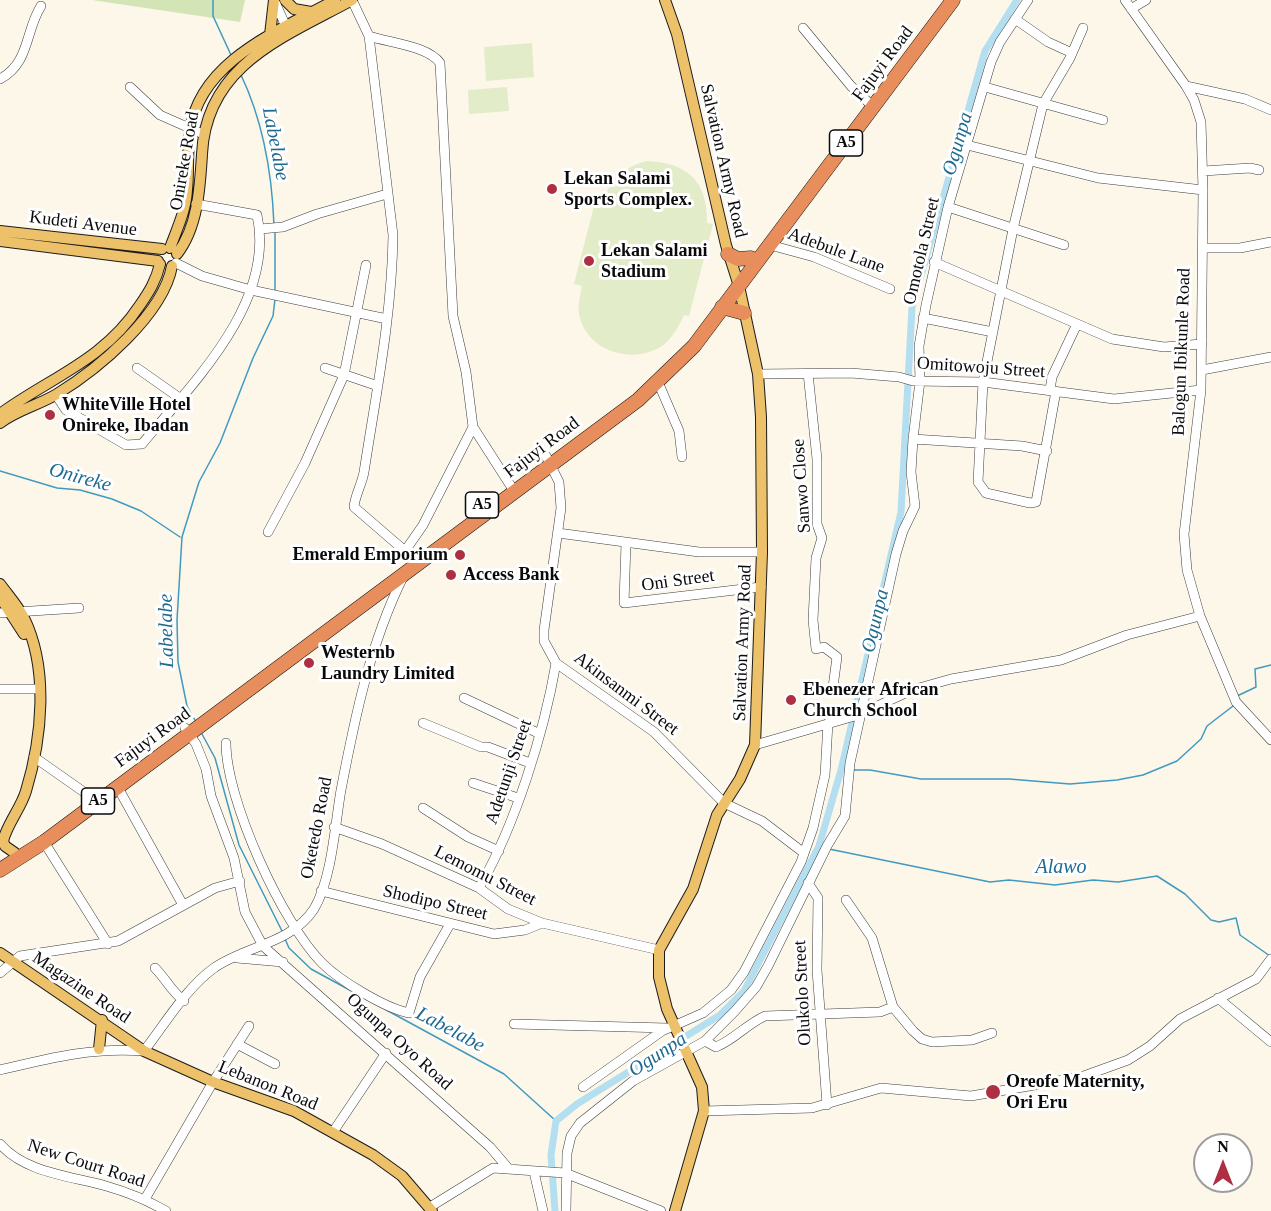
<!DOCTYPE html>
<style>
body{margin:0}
#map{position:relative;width:1271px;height:1211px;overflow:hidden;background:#fdf7ea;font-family:Georgia,serif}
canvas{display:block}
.north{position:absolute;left:1193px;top:1133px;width:60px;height:60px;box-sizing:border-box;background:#fff;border:2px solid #9d9d9d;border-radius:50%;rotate:0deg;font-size:16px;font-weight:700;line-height:24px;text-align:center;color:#0a0a0a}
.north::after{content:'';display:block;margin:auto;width:21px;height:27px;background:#ae2f42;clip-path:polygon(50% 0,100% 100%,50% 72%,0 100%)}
</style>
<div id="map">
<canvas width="1271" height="1211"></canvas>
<div class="north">N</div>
</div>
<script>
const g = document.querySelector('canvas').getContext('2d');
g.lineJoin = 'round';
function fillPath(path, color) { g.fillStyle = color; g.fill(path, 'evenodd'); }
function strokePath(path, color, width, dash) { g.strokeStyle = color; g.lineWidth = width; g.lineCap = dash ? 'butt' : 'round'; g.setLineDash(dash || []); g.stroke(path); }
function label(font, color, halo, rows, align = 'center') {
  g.font = font + ' Georgia,serif'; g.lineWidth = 6; g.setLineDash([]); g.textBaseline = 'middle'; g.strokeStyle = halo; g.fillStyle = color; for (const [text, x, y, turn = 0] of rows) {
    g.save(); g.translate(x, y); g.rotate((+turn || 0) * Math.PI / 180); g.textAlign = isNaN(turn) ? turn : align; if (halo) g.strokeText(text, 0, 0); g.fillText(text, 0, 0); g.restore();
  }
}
fillPath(new Path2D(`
 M 92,0 L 245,0 L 240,22 Z`), '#d3e4b7');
fillPath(new Path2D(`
 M 532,43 L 534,77 L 486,81 L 484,47 Z
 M 507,87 L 509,111 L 469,114 L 468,90 Z
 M 646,161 C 686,162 708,180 707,223 L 713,224 L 689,316 L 684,315 C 680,324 674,335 667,342 C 640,366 590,355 580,318 C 577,308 580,296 582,286 L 574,284 L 596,198 L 604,200 C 610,178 626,167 646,161 Z`), '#e3ecc8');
strokePath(new Path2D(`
 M 213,0 L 213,16 L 231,55
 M 241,75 C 263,121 272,174 274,225
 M 275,233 L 275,291
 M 0,471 L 57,488 L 80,490 L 112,499 L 141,511 L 180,537
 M 1237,696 L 1256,687 L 1255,669 L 1271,665
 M 196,722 L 187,706 L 178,662 L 177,620 L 182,537 L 199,482 L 220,443 L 253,358 L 273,316 L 275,299
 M 202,734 L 215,758 L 239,845 L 282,931
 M 852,770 L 870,770 L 921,779 L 1009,779 L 1070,784 L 1117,780 L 1143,775 L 1177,761 L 1201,739 L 1207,726 L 1233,706
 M 829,849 L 990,882 L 1009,880 L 1055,885 L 1093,880 L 1118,882 L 1157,876 L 1185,894 L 1211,920 L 1219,922 L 1236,918 L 1240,935 L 1270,956
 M 285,939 L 289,948 L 311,969 L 504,1074 L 556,1121`), '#409ac1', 1.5);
strokePath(new Path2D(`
 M 555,1211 L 551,1155 L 556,1121 L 577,1104 L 720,1015 L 744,991 L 819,846 L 841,770 L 901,512 L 912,307 L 985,51 L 1017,0`), '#b3dff0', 7);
const minor = new Path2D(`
 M 274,0 L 288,31
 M 352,0 L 369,36 L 393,235 C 392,315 376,394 364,472 C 362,484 355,495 354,507 L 405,551 L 411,560
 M 1125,0 L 1186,86 L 1194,100 L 1201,122 L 1203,190 L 1201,390 L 1184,534 L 1187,570 L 1200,616 L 1236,702 L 1271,740
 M 1131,9 L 1146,0
 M 1015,19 L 1048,42 L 1072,53
 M 803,28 L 851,86 L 868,102
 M 369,36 C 390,43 428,46 440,63 L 453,316 L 466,372 L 473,427 L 514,491
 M 0,79 C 30,63 25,31 41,6
 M 1186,86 L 1245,99 L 1271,110
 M 130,87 L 160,115 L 203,134
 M 985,87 L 1103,120
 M 967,145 L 1098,178 L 1203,190
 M 1203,171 L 1250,168 L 1259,170
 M 948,207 L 1064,245
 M 260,229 L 283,227 L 317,214 L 387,194
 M 770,245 L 814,257 L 890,289
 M 1202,248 L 1240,248 L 1271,242
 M 934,262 L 1112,339 L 1164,347 L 1202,344
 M 176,263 L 202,276 L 251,290 L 387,319
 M 923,318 L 993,332
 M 137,368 L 181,399
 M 325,368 L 378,386
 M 1202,370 L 1271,357
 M 808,373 L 817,459 L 817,524 L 822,538 L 816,558 L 813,620 L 816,649 L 824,647 L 837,657 L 833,687
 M 758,374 L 851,373 L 899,377 L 913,381 L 983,382 L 1114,399 L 1201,390
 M 658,382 L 679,431 L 682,457
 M 1050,390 L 1052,377 L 1077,324
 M 1056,391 L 1036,502 L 1030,503 L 986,493 L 978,482 L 983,382 L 1013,229 L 1043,104 L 1070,58 L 1083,28
 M 56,395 L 66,410 L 126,445 L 142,444 C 193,383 276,302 257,215 L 196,204
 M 913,439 L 1022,446 L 1047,451
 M 546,456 L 559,482 L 561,508 L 544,630 L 544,641 L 556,663 L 654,732 L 724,803 L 762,821 L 804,853
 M 268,532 L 305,463 L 344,375 L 366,265
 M 558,533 L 699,552 L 762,552
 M 626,543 L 624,603 L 761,587
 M 405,551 L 423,525 L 473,427
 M 0,613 L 79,608
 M 0,689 L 34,689
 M 464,698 L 540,734
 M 423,723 L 481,747 L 488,747 L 530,763
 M 185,728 L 196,744 L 206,769 L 211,796 L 234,858 L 245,912 L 263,946 L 490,1147 L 508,1168
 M 226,743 C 226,800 282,923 322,963 C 340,981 385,1008 409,1013 L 420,977 L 450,924
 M 755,745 L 858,715 L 912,690 L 951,679 L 1061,660 L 1127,635 L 1200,616
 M 34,757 L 91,797
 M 473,783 L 518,798
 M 117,786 L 183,905
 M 423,808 L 468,837 L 499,851
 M 334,827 L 382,844 L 479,888 L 508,909 L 542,923 L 659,950
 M 44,842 L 108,944
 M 808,883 L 818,898 L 817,970 L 827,1105
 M 479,888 C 515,826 544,733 556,663
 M 321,891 L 494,934 L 525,930 L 542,923
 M 846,900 L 872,938 L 893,1007 L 913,1031 L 922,1039 L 932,1042 L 972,1040 L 992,1033
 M 237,958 L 283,962
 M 155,968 C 166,979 171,991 184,1001
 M 0,973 L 20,956 L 118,941 L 215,888 L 240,881
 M 1218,998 L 1271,1042
 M 514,1024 L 667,1028
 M 705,1041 L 716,1047 C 735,1039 747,1024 765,1016 L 880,1012 L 893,1007
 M 237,1044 L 275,1064
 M 0,1070 C 50,1058 92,1047 144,1051 C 165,1024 186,988 214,968 C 245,946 291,944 314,909 C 332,879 335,824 341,790 C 355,717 370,644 403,577
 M 583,1087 L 662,1031 L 703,1013 L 731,990 L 744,972 L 801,862 L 813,828 L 825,775 L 828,723
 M 704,1111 L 812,1108 L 881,1088 L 971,1096 L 1081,1077 L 1128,1060 L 1150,1046 L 1180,1019 L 1256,979 L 1271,959
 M 333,1132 L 386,1053
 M 0,1144 C 25,1173 71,1176 106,1186 C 127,1192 147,1200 166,1211
 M 534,1172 L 543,1211
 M 145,1199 L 213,1082 L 249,1026
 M 430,1207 L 493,1168 L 565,1173 L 661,1211
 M 566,1211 L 567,1153 L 571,1136 L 580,1123 L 633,1081 L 705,1041 L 735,1011 L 756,987 L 768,966 L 827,846 L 845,816 L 850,763 L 896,554 L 903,531 L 915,506 L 911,472 L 913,439 L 920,381 L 919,346 L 926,305 L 948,207 L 991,62 L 1000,42 L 1028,0`);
const major = new Path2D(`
 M 285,0 L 294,9 L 311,12
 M 665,0 L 677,34 L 726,245 L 739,286 L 758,374 L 761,417 L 762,552 L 755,745 L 740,779 L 717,815 L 693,889 L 659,950 L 659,977 L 667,1009 L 702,1087 L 704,1111 L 675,1211
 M 270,35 L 274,0
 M 0,231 L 162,249
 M 0,241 L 158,261
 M 170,248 C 177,229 186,210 187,190 C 189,171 187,150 190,131 C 200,60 281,30 335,0
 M 177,254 C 198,227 200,187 202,154 C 206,65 284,37 352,0
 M 0,414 C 51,377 103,361 140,305 C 149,292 156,281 160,264
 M 0,423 C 17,410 39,405 57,394 C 98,369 163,315 172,266
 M 0,584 C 8,595 18,606 24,618 C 49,669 42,738 26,791 C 21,808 7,824 3,841 L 5,846 L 15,853
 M 0,597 L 24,634
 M 0,953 L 144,1051 L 213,1082 L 294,1111 L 373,1155 L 402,1176 L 432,1211
 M 99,1049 L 102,1020`);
const highway = new Path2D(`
 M 728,254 L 738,259 L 751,258
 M 722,307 L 744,313
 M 0,870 L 44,842 L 638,400 L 694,346 L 953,0`);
strokePath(minor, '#3d3d3d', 10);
strokePath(major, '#1b1b1b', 12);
strokePath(highway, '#1b1b1b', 15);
strokePath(minor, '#fff', 9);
strokePath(major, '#edc06a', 10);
strokePath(highway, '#e88e5d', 14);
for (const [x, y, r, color] of [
 [552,189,6,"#ae2f42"],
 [589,261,6,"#ae2f42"],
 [50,415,6,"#ae2f42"],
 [460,555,6,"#ae2f42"],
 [451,575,6,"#ae2f42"],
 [309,663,6,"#ae2f42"],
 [791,700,6,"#ae2f42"],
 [993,1092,8,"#ae2f42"]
]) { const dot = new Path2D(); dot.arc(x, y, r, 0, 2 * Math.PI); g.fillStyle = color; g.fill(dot); strokePath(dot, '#fff', 2); }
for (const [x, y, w] of [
 [846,143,33],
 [482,505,33],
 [98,801,33]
]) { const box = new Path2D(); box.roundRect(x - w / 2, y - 13, w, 26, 4.5); g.fillStyle = '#fff'; g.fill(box); strokePath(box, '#0a0a0a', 1.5); }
label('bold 16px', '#0a0a0a', null, [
 ["A5",846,143],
 ["A5",482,505],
 ["A5",98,801]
]);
label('18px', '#0a0a0a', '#fff', [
 ["Fajuyi Road",883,64,-53],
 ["Onireke Road",185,161,-80],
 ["Salvation Army Road",723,161,77],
 ["Kudeti Avenue",83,224,7],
 ["Adebule Lane",836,251,20],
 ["Omotola Street",922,251,-77],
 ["Balogun Ibikunle Road",1182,352,-88],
 ["Omitowoju Street",981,368,4],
 ["Fajuyi Road",542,448,-37],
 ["Sanwo Close",802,486,-94],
 ["Oni Street",678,581,-8],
 ["Salvation Army Road",743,643,-88],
 ["Akinsanmi Street",626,694,37],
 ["Fajuyi Road",153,738,-36],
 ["Adetunji Street",509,772,-71],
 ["Oketedo Road",317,828,-79],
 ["Lemomu Street",485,876,27],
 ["Shodipo Street",435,903,13],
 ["Magazine Road",81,988,34],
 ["Olukolo Street",803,993,-93],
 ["Ogunpa Oyo Road",399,1042,42],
 ["Lebanon Road",268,1086,22],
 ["New Court Road",86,1164,18]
]);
label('bold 18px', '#0a0a0a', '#fff', [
 ["Lekan Salami",564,179],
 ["Sports Complex.",564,200],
 ["Lekan Salami",601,251],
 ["Stadium",601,272],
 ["WhiteVille Hotel",62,405],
 ["Onireke, Ibadan",62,426],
 ["Emerald Emporium",448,555,"right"],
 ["Access Bank",463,575],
 ["Westernb",321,653],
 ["Laundry Limited",321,674],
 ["Ebenezer African",803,690],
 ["Church School",803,711],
 ["Oreofe Maternity,",1006,1082],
 ["Ori Eru",1006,1103]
], 'left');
label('italic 20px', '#1f6a90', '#fff', [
 ["Labelabe",275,144,79],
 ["Ogunpa",958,144,-74],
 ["Onireke",80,478,15],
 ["Ogunpa",876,621,-77],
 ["Labelabe",167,631,-91],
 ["Alawo",1061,868],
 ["Labelabe",450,1030,28],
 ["Ogunpa",658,1055,-33]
]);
</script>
